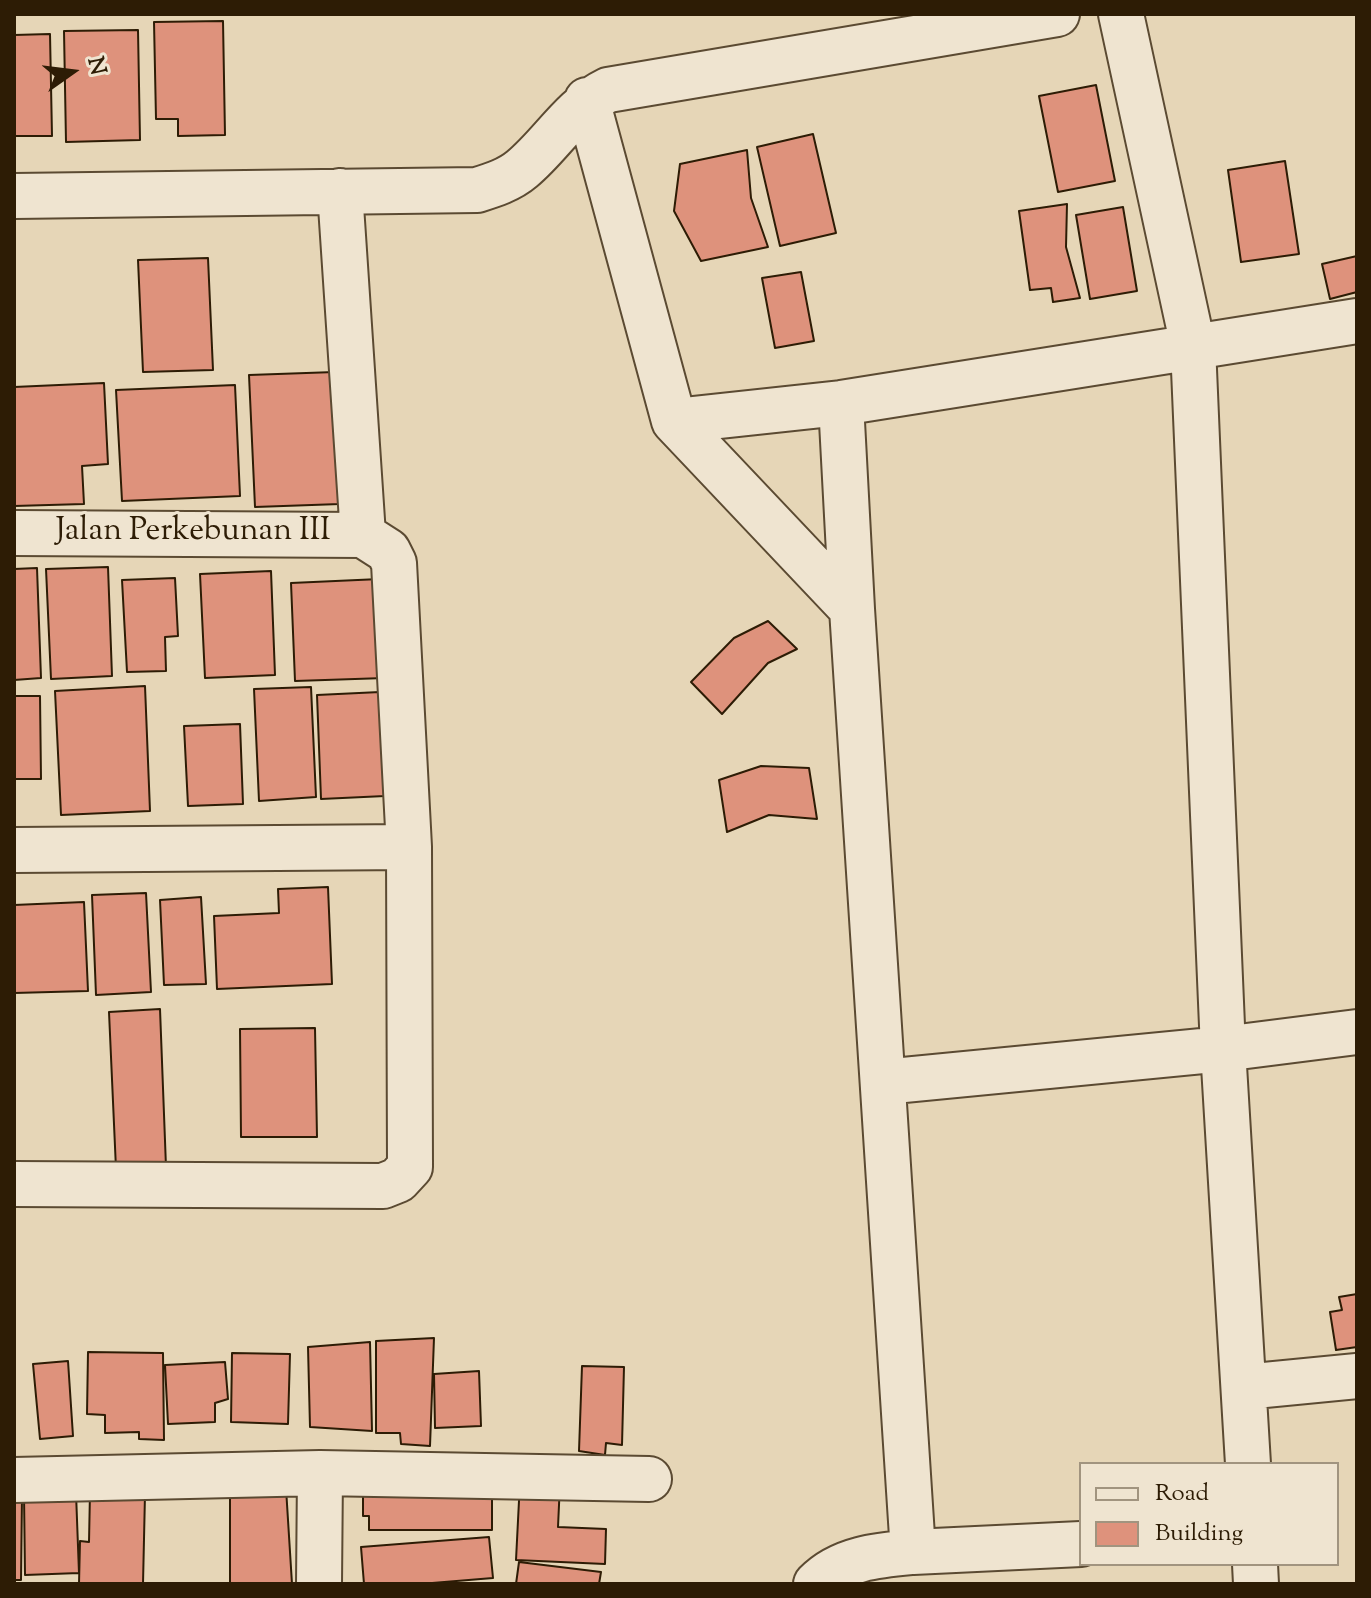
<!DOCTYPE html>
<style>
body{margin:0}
#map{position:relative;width:1371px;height:1598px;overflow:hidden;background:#e6d6b7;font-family:"Sorts Mill Goudy",serif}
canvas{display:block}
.frame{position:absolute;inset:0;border:16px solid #2d1c05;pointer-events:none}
.legend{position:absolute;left:1079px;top:1462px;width:260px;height:104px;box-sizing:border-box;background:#efe4d0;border:2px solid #a1947f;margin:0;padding:10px 14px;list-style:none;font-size:24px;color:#2d1c05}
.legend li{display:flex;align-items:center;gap:16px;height:40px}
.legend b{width:40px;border:2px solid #a1947f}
.north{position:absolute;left:32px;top:32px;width:80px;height:80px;-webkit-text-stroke:6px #efe4d0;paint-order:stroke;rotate:76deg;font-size:22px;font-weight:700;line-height:32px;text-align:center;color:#2d1c05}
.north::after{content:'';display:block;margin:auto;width:28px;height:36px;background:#2d1c05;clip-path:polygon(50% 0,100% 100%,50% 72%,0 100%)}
</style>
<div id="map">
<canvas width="1371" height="1598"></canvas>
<div class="frame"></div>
<ul class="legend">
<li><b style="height:10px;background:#efe4d0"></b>Road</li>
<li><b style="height:22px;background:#de927c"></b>Building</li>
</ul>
<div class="north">N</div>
</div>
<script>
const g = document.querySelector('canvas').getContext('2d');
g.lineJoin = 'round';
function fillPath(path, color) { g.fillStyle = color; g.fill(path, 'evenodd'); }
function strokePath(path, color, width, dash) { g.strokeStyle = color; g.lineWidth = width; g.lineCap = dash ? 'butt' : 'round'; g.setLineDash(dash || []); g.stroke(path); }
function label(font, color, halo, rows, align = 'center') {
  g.font = font + ' "Sorts Mill Goudy",serif'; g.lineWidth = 6; g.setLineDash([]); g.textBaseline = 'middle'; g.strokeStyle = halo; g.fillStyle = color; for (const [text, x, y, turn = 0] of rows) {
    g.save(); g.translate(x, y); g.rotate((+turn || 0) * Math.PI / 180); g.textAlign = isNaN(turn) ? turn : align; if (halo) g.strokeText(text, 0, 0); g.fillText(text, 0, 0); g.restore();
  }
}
const building = new Path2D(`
 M 223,21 L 225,135 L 178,136 L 178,119 L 156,119 L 154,22 Z
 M 138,30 L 140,140 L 66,142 L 64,31 Z
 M 50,34 L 52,136 L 14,136 L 14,35 Z
 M 1096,85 L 1115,181 L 1058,192 L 1039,96 Z
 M 813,134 L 836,233 L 780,246 L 757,147 Z
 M 747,150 L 751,198 L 768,247 L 701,261 L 674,211 L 680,164 Z
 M 1285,161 L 1299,254 L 1241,262 L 1228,170 Z
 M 1067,204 L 1066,247 L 1080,298 L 1053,302 L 1051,288 L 1030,290 L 1019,211 Z
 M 1123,207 L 1137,291 L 1090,299 L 1076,215 Z
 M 1357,256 L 1357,292 L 1330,299 L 1322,264 Z
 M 208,258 L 213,370 L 143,372 L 138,260 Z
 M 801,272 L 814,341 L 775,348 L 762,278 Z
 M 335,372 L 340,504 L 255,507 L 249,375 Z
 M 104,383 L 108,464 L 82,466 L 84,504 L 14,506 L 14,387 Z
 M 235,385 L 240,496 L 122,501 L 116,390 Z
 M 108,567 L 112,676 L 51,679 L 46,569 Z
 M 37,568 L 41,678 L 14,680 L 14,569 Z
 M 271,571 L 275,675 L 205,678 L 200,574 Z
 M 175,578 L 178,636 L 165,637 L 166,671 L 127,672 L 122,580 Z
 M 380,579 L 385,678 L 295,681 L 291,583 Z
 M 768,621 L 797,649 L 768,663 L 722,714 L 691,682 L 734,638 Z
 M 145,686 L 150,811 L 61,815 L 55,691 Z
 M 311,687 L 316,797 L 259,801 L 254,689 Z
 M 380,692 L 385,796 L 321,799 L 317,695 Z
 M 14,696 L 40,696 L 41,779 L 14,779 Z
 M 240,724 L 243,804 L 188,806 L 184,726 Z
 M 761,766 L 809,768 L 817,819 L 769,815 L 727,832 L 719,780 Z
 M 328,887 L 332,984 L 217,989 L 214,916 L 279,913 L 278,889 Z
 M 146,893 L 151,992 L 96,995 L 92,895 Z
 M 201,897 L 206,984 L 164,985 L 160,900 Z
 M 84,902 L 88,991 L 14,993 L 14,905 Z
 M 160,1009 L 166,1167 L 116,1169 L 109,1012 Z
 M 315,1028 L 317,1137 L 241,1137 L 240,1029 Z
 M 1357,1294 L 1357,1347 L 1336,1350 L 1330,1312 L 1342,1310 L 1339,1297 Z
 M 434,1338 L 430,1446 L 401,1444 L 400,1433 L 376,1433 L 376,1341 Z
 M 370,1342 L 372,1431 L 310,1427 L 308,1347 Z
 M 88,1352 L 163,1353 L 164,1440 L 139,1439 L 139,1432 L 105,1433 L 105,1415 L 87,1414 Z
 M 232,1353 L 290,1354 L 288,1424 L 231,1422 Z
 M 68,1361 L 73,1436 L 40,1439 L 33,1364 Z
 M 225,1362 L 228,1399 L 215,1403 L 215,1422 L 168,1424 L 165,1365 Z
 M 582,1366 L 624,1367 L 622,1445 L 606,1443 L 605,1455 L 579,1451 Z
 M 479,1371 L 481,1426 L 435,1428 L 434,1374 Z
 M 363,1481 L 492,1481 L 492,1530 L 369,1530 L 369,1516 L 363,1516 Z
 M 520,1481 L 560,1483 L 558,1527 L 606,1529 L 605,1564 L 516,1560 Z
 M 230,1486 L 286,1488 L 292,1584 L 230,1584 Z
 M 90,1492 L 145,1494 L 143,1584 L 79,1584 L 80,1541 L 89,1542 Z
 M 76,1493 L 79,1573 L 25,1575 L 24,1495 Z
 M 14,1497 L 22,1497 L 21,1580 L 14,1580 Z
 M 489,1537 L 493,1578 L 420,1584 L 364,1584 L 361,1547 Z
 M 519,1562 L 601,1572 L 599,1584 L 516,1584 Z`);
fillPath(building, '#de927c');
strokePath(building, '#2d1c05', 2);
const street = new Path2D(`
 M 1121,14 L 1193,346 L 1223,1049 L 1248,1464
 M 587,100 L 674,421 L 852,609 L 913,1552 L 1081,1544
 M 340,191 L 363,535
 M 14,196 L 477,190 C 493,185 509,180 522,169 C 553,143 571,108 608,90 L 1057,14
 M 841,403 L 852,609
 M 674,421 L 841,403 L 1357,321
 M 14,533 L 363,535 L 388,551 L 394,563 L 409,847 L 14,850
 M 883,1082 L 1223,1049 L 1357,1032
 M 14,1184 L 383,1186 L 398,1180 L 410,1167 L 409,847
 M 1244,1387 L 1357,1376
 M 320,1473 L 649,1479
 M 14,1480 L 320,1473 L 319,1584
 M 1255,1564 L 1256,1584
 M 816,1584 C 841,1558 880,1555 913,1552`);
strokePath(street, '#5b4a32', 48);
strokePath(street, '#efe4d0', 44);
label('32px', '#2d1c05', '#efe4d0', [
 ["Jalan Perkebunan III",193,534]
]);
</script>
